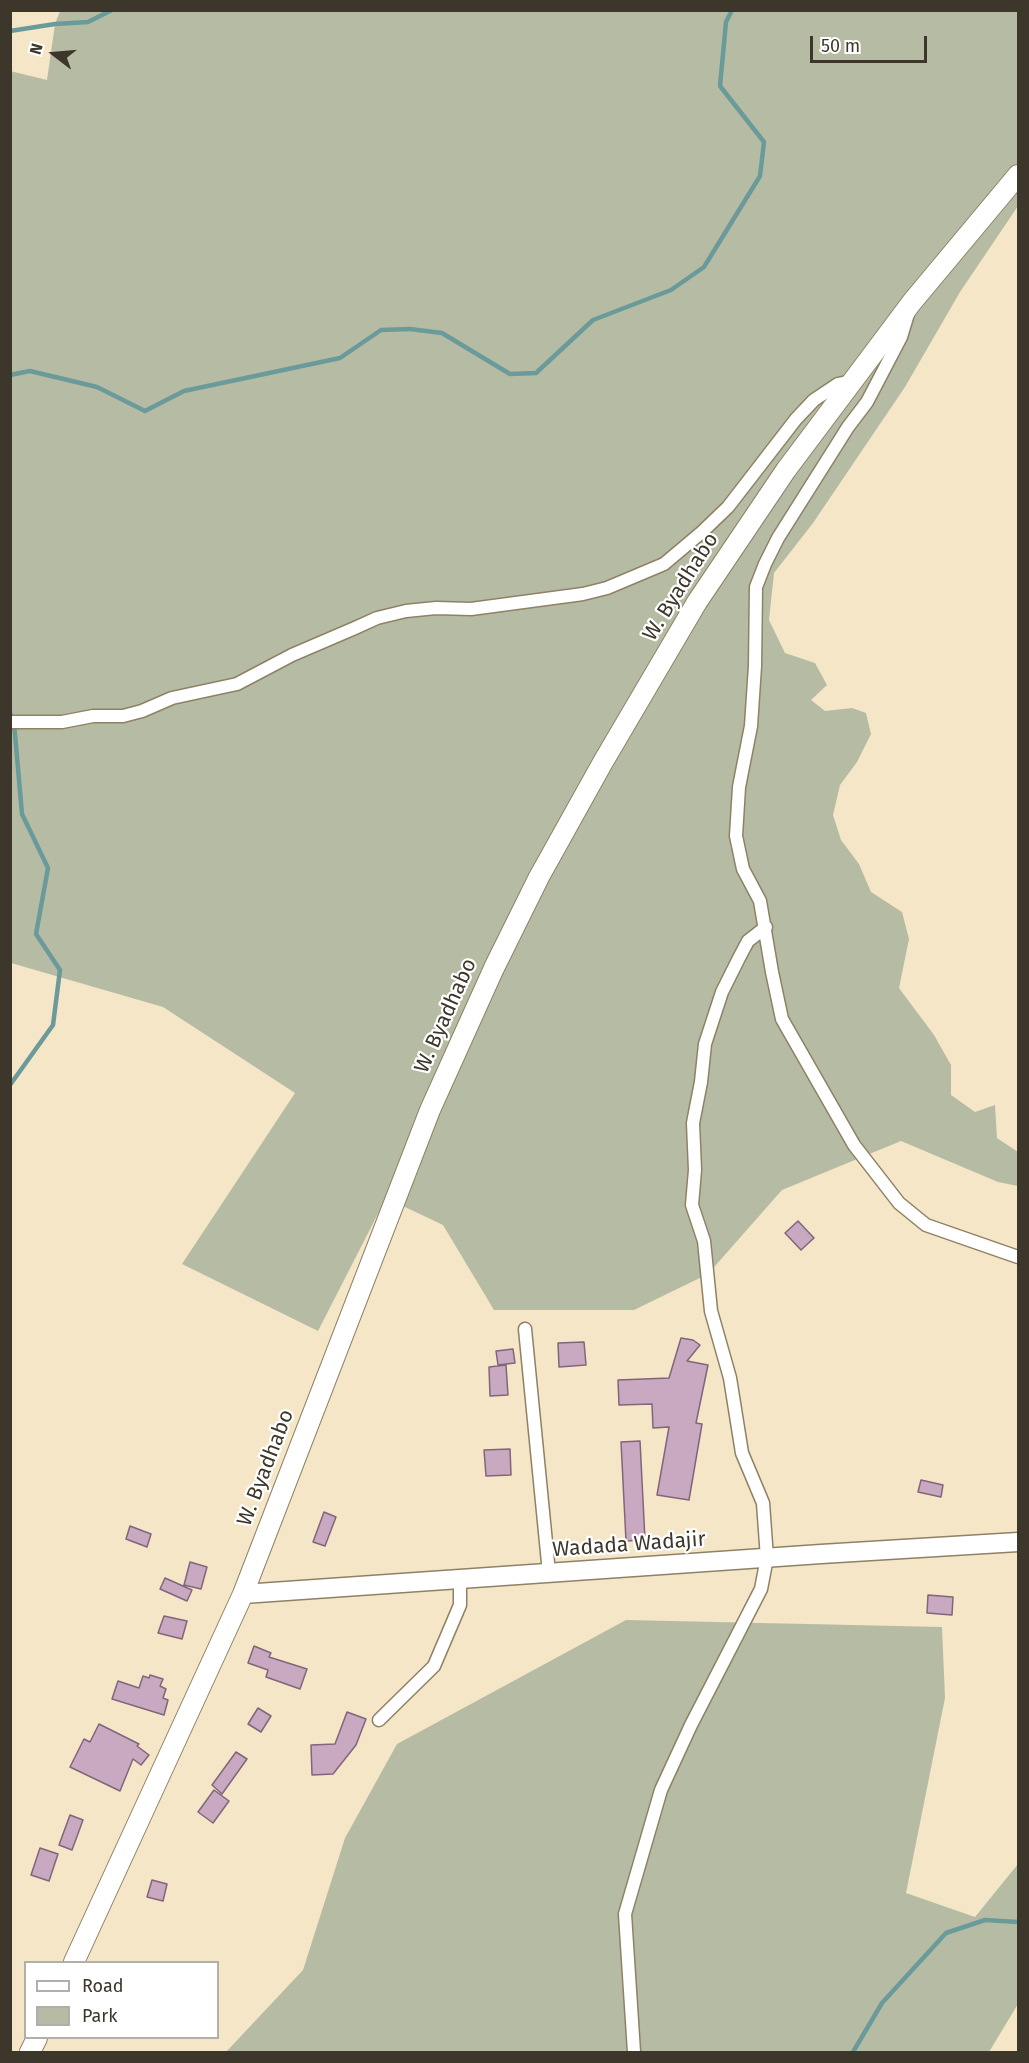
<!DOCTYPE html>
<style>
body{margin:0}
#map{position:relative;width:1029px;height:2063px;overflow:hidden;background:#f5e6c7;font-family:"Fira Sans",sans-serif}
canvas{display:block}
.frame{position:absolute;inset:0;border:12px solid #3d372b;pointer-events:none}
.legend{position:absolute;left:24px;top:1961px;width:195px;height:78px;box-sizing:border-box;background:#fff;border:2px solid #b1afaa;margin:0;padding:8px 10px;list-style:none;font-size:18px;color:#3d372b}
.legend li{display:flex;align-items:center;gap:12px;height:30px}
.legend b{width:30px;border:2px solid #b1afaa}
.north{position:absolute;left:24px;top:24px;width:60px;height:60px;-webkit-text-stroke:4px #fff;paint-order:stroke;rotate:286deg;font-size:16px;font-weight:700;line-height:24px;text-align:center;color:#3d372b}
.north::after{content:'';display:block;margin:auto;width:21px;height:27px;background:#3d372b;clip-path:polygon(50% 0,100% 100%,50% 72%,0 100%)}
.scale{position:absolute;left:810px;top:36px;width:117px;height:27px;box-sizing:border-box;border:3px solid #3d372b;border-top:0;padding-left:8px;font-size:18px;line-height:21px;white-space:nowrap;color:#3d372b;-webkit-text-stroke:4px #fff;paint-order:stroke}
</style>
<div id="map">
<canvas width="1029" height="2063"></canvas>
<div class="frame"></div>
<ul class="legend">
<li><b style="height:8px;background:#fff"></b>Road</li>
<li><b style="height:16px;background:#b6bca4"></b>Park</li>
</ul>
<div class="north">N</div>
<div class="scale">50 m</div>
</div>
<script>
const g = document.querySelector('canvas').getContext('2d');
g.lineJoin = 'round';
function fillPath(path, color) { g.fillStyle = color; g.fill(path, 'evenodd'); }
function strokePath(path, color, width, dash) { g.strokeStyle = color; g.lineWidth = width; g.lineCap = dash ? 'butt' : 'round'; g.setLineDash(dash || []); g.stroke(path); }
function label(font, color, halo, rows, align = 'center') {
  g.font = font + ' "Fira Sans",sans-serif'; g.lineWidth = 4.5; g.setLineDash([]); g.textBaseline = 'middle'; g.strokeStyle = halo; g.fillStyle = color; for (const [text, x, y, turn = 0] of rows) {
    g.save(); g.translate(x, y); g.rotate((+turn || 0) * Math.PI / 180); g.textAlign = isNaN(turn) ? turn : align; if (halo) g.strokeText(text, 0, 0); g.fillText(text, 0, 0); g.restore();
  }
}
fillPath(new Path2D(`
 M 60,11 L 1018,11 L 1018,206 L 960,292 L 905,387 L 813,523 L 774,573 L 769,620 L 785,653 L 815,663 L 827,685 L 811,700 L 825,711 L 852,708 L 866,713 L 871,734 L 857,762 L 840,785 L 833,815 L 841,840 L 859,864 L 871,892 L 902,912 L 909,939 L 899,988 L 934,1035 L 951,1065 L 951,1095 L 975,1112 L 995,1105 L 997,1138 L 1018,1152 L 1018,1186 L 998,1182 L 901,1141 L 782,1190 L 708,1274 L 634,1310 L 494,1310 L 443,1225 L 386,1198 L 318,1331 L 182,1264 L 295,1093 L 163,1007 L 11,963 L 10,71 L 47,80 L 55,24 Z
 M 626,1620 L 942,1627 L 945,1698 L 906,1893 L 975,1917 L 1018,1864 L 1018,2004 L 989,2052 L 226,2052 L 303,1970 L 345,1838 L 397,1744 Z`), '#b6bca4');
strokePath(new Path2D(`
 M 10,31 L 55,24 L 88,22 L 112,10
 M 10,375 L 30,371 L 97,387 L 145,411 L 184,391 L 340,358 L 381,330 L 410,329 L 442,333 L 510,374 L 536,373 L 593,320 L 671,290 L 704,267 L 760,176 L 764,142 L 720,86 L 726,22 L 732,10
 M 10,713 L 14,723 L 22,814 L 48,868 L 36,934 L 60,970 L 53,1025 L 10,1085
 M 853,2052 L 882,2003 L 946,1933 L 985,1920 L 1018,1922`), '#6b9a9b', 4.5);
const building = new Path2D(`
 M 798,1221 L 814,1238 L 801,1250 L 785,1233 Z
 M 681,1338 L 693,1340 L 700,1345 L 687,1361 L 708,1365 L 696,1423 L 702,1424 L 689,1500 L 657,1495 L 669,1427 L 653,1428 L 652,1404 L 619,1405 L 618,1380 L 669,1378 Z
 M 584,1342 L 586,1365 L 559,1367 L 558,1343 Z
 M 513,1349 L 515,1363 L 498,1365 L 496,1351 Z
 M 506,1365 L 508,1395 L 490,1396 L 489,1367 Z
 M 640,1441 L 645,1540 L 626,1541 L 621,1442 Z
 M 510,1449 L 511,1475 L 486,1476 L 484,1450 Z
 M 921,1480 L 943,1485 L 941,1497 L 918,1492 Z
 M 324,1512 L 336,1517 L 325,1546 L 313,1542 Z
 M 130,1526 L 151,1534 L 147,1547 L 126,1539 Z
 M 190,1562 L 207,1567 L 201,1589 L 184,1585 Z
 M 165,1578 L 192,1590 L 187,1601 L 160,1589 Z
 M 928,1595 L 953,1597 L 952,1615 L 927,1613 Z
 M 164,1616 L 187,1621 L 182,1639 L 158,1633 Z
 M 254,1646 L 271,1653 L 269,1657 L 307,1669 L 300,1689 L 266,1677 L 268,1670 L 248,1663 Z
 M 150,1675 L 163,1679 L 160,1686 L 166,1689 L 163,1698 L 168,1700 L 164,1715 L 112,1699 L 118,1681 L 139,1688 L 143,1676 L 149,1678 Z
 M 258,1708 L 271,1716 L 261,1732 L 248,1724 Z
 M 347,1712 L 366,1719 L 356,1745 L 333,1774 L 312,1775 L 311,1745 L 335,1744 Z
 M 99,1724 L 139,1744 L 137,1746 L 149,1755 L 141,1765 L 133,1759 L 120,1791 L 70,1767 L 84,1739 L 90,1742 Z
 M 236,1752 L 247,1759 L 222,1794 L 212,1785 Z
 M 214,1790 L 229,1801 L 213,1823 L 198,1812 Z
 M 70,1815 L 83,1820 L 72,1850 L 59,1845 Z
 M 40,1848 L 58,1854 L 49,1881 L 31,1875 Z
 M 152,1880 L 167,1884 L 163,1901 L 147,1897 Z`);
fillPath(building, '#c9a8c1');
strokePath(building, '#80667a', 1.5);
const street = new Path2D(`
 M 908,314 L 901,337 L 867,402 L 848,427 L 778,538 L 765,564 L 756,587 L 755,666 L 751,726 L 739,787 L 736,836 L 743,869 L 760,901 L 772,972 L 782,1019 L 854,1145 L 899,1203 L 926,1225 L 1018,1257
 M 10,722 L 62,722 L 93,716 L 123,716 L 142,711 L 172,698 L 237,684 L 292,655 L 355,628 L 377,618 L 406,611 L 436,608 L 471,609 L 583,594 L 607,588 L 664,564 L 702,532 L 728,507 L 796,419 L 814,400 L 838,384 L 852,381
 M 525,1329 L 549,1573
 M 379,1720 L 434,1666 L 460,1605 L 460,1580
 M 634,2052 L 625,1914 L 661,1790 L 691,1725 L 761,1589 L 767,1558 L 763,1503 L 742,1453 L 730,1378 L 711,1311 L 704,1241 L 692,1205 L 695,1170 L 693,1123 L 701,1082 L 705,1044 L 722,992 L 739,958 L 748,941 L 766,927`);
const secondary = new Path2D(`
 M 243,1594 L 821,1554 L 1018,1542`);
const primary = new Path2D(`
 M 74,1962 L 243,1594 L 430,1110 L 494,968 L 539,877 L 603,762 L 697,602 L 786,470 L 912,302 L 1018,175
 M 30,2052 L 37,2038`);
strokePath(street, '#8f8165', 15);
strokePath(secondary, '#8f8165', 21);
strokePath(primary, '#8f8165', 22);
strokePath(street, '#fff', 12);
strokePath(secondary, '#fff', 18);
strokePath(primary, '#fff', 20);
label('21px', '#3d372b', '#fff', [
 ["W. Byadhabo",681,587,-58],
 ["W. Byadhabo",446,1016,-66],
 ["W. Byadhabo",266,1468,-69],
 ["Wadada Wadajir",629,1545,-4]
]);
</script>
